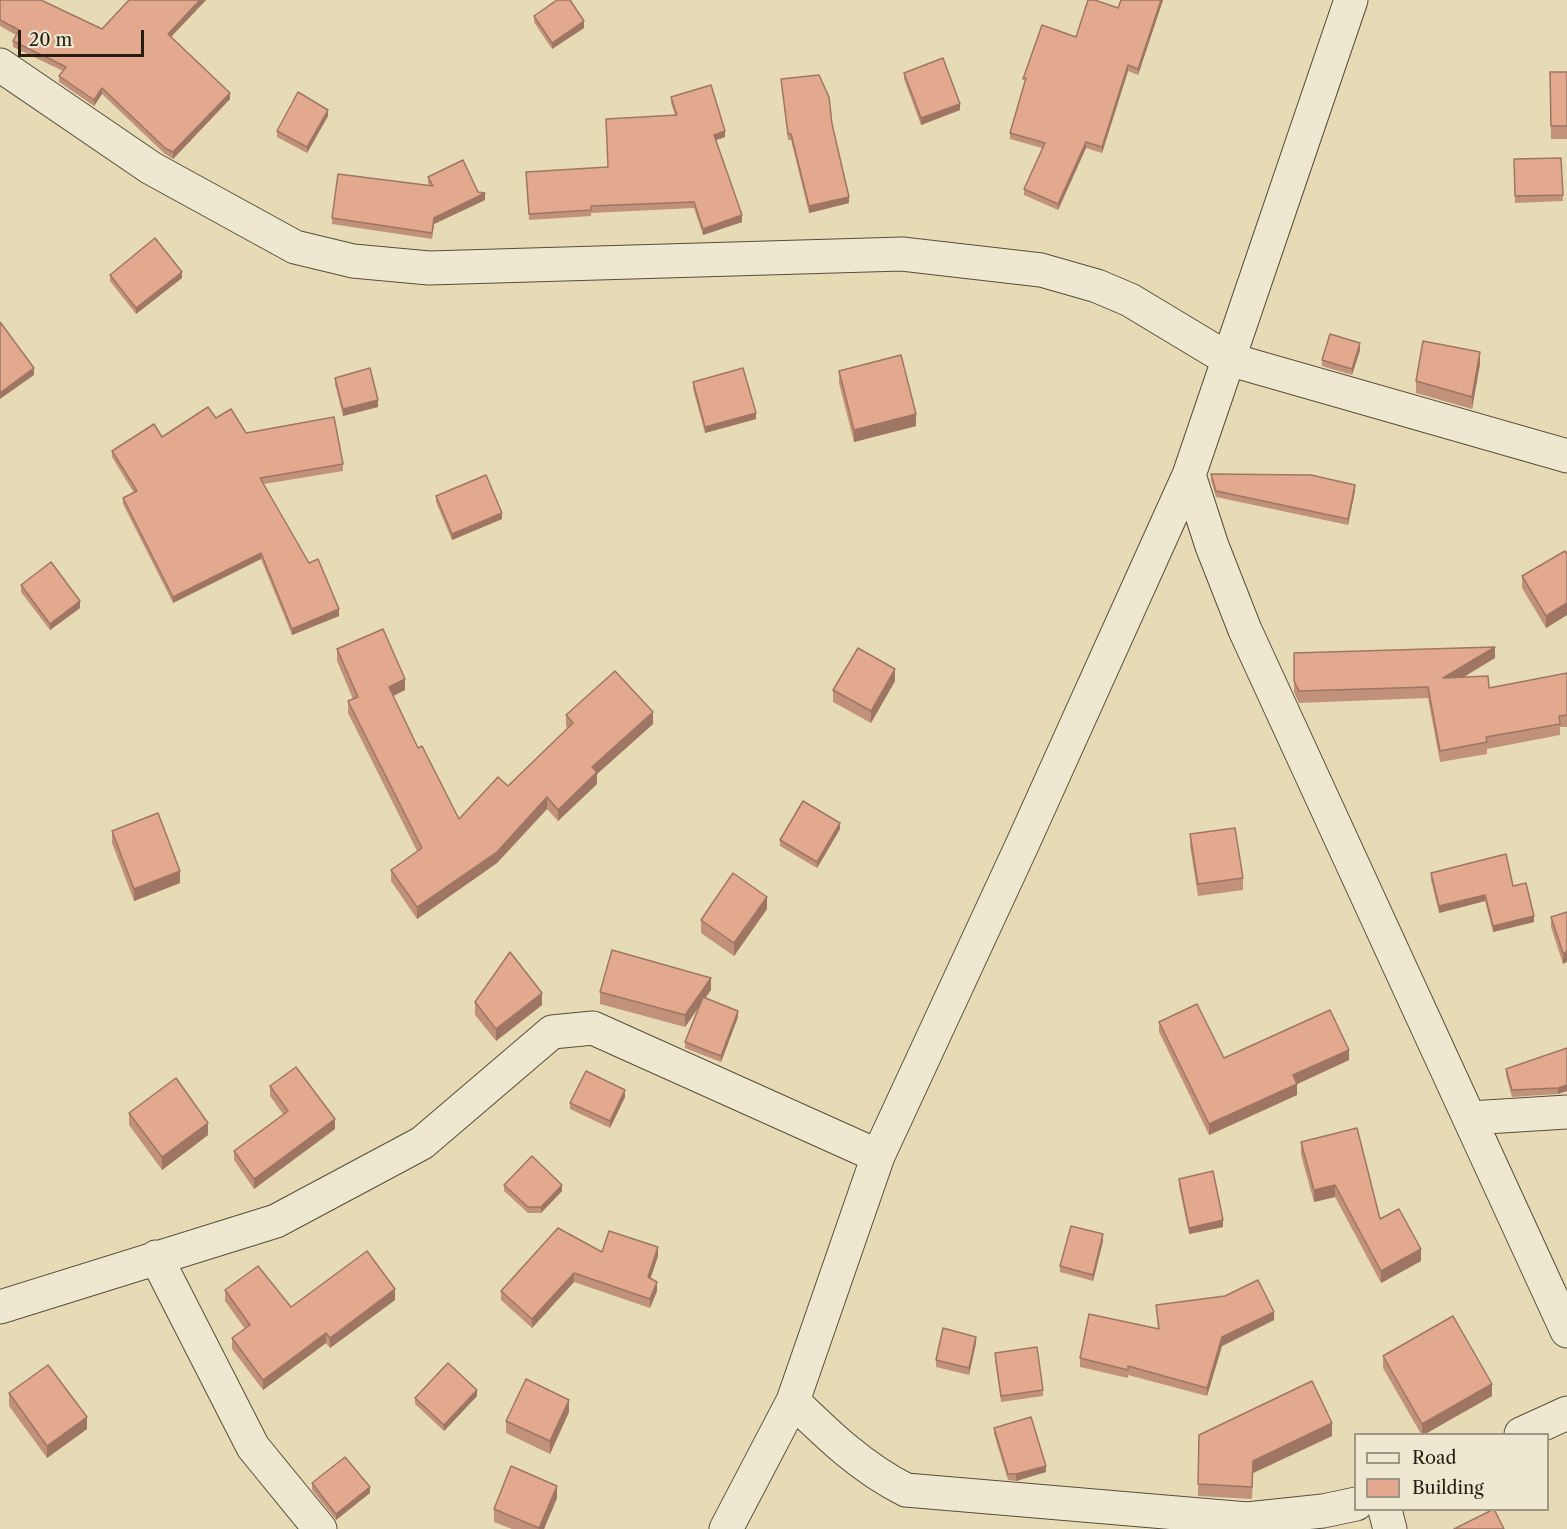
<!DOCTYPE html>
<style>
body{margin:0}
#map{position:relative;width:1567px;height:1529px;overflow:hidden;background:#e7dbb6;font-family:"Libre Caslon Text",serif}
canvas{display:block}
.legend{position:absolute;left:1354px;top:1433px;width:195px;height:78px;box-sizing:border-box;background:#efe8d0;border:2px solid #9f9784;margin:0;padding:8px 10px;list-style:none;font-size:18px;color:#271e12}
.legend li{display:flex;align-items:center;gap:12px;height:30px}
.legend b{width:30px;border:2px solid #9f9784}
.scale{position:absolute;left:18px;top:30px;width:126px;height:27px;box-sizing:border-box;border:3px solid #271e12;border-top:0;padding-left:8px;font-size:18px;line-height:21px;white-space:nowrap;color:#271e12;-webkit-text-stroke:4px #efe8d0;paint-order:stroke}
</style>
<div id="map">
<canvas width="1567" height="1529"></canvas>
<ul class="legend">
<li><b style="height:8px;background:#efe8d0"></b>Road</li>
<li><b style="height:16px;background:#e2a98e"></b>Building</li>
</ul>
<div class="scale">20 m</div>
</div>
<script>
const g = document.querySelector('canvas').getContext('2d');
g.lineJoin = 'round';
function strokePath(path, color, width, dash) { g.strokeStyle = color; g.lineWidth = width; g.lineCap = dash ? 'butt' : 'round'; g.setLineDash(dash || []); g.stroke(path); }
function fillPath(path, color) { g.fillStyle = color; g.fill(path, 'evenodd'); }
const minor = new Path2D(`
 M 0,65 L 151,168 L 295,247 L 353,261 L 429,268 L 902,254 L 1041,270 L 1097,286 L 1130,300 L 1228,359 L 1567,456
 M 1189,475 L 1212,546 L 1245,630 L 1567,1331
 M 1470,1118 L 1567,1112
 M 156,1257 L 253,1447 L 320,1529
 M 0,1307 L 276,1221 L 422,1143 L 552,1032 L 593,1028 L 878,1156
 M 793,1401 C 828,1435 862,1468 906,1490 L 1247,1519 L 1323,1511 L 1356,1504
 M 1521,1434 L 1567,1413
 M 1385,1510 L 1390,1529
 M 726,1529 L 793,1401 L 878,1156 L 1023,843 L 1189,475 L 1351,0`);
strokePath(minor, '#574d3b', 35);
strokePath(minor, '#efe8d0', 33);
fillPath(new Path2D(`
 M 0,0 L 102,29 L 129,0 L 206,0 L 171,37 L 230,99 L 173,159 L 165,154 L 102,94 L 94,106 L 59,82 L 59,76 L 63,71 L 13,47 L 13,41 L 16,35 L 0,26 Z
 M 1163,0 L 1138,75 L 1128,71 L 1102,153 L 1086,148 L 1058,210 L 1024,195 L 1024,189 L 1042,148 L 1010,139 L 1010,133 L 1024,85 L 1023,85 L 1076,37 Z
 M 534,16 L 584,28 L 552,49 L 534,22 Z
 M 1550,72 L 1567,72 L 1567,139 L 1551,139 Z
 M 904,73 L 960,110 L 921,125 L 904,79 Z
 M 781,79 L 849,203 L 809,213 L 791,140 L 788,140 Z
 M 671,97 L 725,137 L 716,140 L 742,222 L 703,235 L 694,208 L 591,213 L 591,216 L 529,220 L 526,172 L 608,167 L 675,115 L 671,103 Z
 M 328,116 L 307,153 L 277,137 L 277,131 Z
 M 1561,158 L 1563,201 L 1515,203 L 1514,159 Z
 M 428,177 L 478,192 L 485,200 L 434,224 L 432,239 L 332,224 L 332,218 L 430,186 L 428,183 Z
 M 110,275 L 182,278 L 136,314 L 110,281 Z
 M 1360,350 L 1352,375 L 1322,366 L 1322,360 Z
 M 1480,364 L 1472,409 L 1416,393 L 1416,381 Z
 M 839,371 L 916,426 L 854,442 L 839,383 Z
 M 335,378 L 378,407 L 343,416 L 335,384 Z
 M 693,382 L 756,419 L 705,433 L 693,389 Z
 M 216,418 L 246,433 L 343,464 L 343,471 L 264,484 L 339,616 L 292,635 L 261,559 L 173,603 L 123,504 L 123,498 L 134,493 L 112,457 L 112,451 L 162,437 Z
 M 1211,474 L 1355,491 L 1348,525 L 1216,497 L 1211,480 Z
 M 436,496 L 502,519 L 452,540 L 436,502 Z
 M 1567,554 L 1567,615 L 1546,628 L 1522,588 L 1522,576 Z
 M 21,585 L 80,608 L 50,630 L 21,592 Z
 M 337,649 L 405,690 L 393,696 L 418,748 L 459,819 L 508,786 L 568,729 L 566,726 L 566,715 L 653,724 L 597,774 L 597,784 L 558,821 L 547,809 L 497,863 L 417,919 L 391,881 L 391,870 L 417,851 L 348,713 L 348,701 L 353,699 L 337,661 Z
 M 1294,653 L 1495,658 L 1464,677 L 1489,688 L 1567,673 L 1567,727 L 1560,727 L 1560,735 L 1487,749 L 1487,754 L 1440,762 L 1428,698 L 1299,703 L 1294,692 Z
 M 895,681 L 871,723 L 833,702 L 833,690 Z
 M 840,829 L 817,868 L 780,846 L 780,840 Z
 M 112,831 L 180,883 L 134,901 L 112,843 Z
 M 1190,834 L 1243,878 L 1243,890 L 1198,896 L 1190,846 Z
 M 1431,873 L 1513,886 L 1534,922 L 1493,932 L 1485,901 L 1439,913 L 1431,880 Z
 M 767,909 L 734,956 L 701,933 L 701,920 Z
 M 1567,912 L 1563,964 L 1551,927 L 1551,917 Z
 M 711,990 L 705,998 L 738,1017 L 721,1062 L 685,1048 L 685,1042 L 699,1006 L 685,1027 L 600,1004 L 600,992 Z
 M 475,1002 L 542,1005 L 496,1041 L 475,1015 Z
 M 1159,1022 L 1224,1058 L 1349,1060 L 1297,1084 L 1297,1095 L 1209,1135 L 1159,1032 Z
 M 1567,1048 L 1567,1091 L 1558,1094 L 1512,1097 L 1506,1075 L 1506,1069 Z
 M 270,1086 L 335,1129 L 254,1189 L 234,1160 L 234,1151 L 283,1114 L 270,1096 Z
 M 625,1097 L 610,1128 L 570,1109 L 570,1103 Z
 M 129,1113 L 208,1135 L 162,1170 L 129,1125 Z
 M 1301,1142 L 1421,1261 L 1381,1283 L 1335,1197 L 1314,1202 L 1301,1155 Z
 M 1179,1179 L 1223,1227 L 1189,1234 L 1179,1186 Z
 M 504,1185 L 562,1191 L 541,1213 L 528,1213 L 504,1191 Z
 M 1103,1241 L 1093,1281 L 1060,1272 L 1060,1266 Z
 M 602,1252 L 658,1256 L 650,1279 L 657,1291 L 650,1308 L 574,1282 L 532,1328 L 501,1300 L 501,1291 Z
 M 225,1290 L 291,1307 L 395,1300 L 330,1348 L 326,1343 L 263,1390 L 232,1349 L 232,1338 L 245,1329 L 225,1301 Z
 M 1156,1305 L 1274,1320 L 1222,1346 L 1207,1396 L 1128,1375 L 1128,1378 L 1080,1367 L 1080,1358 L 1158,1329 Z
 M 976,1343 L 969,1375 L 936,1367 L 936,1360 Z
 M 995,1353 L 1043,1390 L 1043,1396 L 1001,1402 L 995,1360 Z
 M 1383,1356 L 1492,1396 L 1425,1434 L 1421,1434 L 1383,1368 Z
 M 9,1393 L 87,1429 L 47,1458 L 9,1406 Z
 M 477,1396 L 444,1431 L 415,1404 L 415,1398 Z
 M 569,1412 L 550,1454 L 506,1433 L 506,1421 Z
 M 994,1428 L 1046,1472 L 1016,1481 L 1008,1480 L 994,1434 Z
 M 1199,1435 L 1332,1436 L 1253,1473 L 1252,1499 L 1198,1496 Z
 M 312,1483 L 370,1493 L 336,1520 L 312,1490 Z
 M 557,1498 L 544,1529 L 512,1529 L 494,1522 L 494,1509 Z`), '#c2917a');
fillPath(new Path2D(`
 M 200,0 L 206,0 L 168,40 L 168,34 Z
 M 1161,0 L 1163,0 L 1138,75 L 1138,69 Z
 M 584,21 L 584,28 L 552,49 L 552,43 Z
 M 1128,65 L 1128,71 L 1102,153 L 1102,147 Z
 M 102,88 L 102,94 L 94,106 L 94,100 Z
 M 230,93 L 230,99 L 173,159 L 173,152 Z
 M 960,104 L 960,110 L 921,125 L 921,118 Z
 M 328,110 L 328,116 L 307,153 L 307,147 Z
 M 725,131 L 725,137 L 714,141 L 714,135 Z
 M 1086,142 L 1086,148 L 1058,210 L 1058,204 Z
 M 485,193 L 485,200 L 434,224 L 432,239 L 434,218 Z
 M 849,197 L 849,203 L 809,213 L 809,206 Z
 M 742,215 L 742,222 L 703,235 L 703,229 Z
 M 182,272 L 182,278 L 136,314 L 136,308 Z
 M 1360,343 L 1360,350 L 1352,375 L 1352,369 Z
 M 1480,352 L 1480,364 L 1472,409 L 1472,397 Z
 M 34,368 L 34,375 L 0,399 L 0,393 Z
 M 378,400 L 378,407 L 343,416 L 343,409 Z
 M 756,413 L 756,419 L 705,433 L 705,427 Z
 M 916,414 L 916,426 L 854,442 L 854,430 Z
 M 1355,485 L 1355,491 L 1348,525 L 1348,519 Z
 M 502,513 L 502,519 L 452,540 L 452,534 Z
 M 261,553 L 261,559 L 173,603 L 173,597 Z
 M 80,601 L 80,608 L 50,630 L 50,624 Z
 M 1567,603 L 1567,615 L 1546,628 L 1546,616 Z
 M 339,609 L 339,616 L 292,635 L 292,629 Z
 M 1495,647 L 1495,658 L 1443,689 L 1443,678 Z
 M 895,669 L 895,681 L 871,723 L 871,711 Z
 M 405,679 L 405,690 L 389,698 L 389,687 Z
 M 653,712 L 653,724 L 597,774 L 597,784 L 558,821 L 558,810 L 592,767 Z
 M 547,797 L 547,809 L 497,863 L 417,919 L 417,907 Z
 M 840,823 L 840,829 L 817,868 L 817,862 Z
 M 180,871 L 180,883 L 134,901 L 134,889 Z
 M 1485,895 L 1485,901 L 1439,913 L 1439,906 Z
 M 767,897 L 767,909 L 734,956 L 734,943 Z
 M 1534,916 L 1534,922 L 1493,932 L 1493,926 Z
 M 1567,952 L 1567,962 L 1563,964 L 1563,953 Z
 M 711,978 L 711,990 L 685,1027 L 685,1015 Z
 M 542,993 L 542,1005 L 496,1041 L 496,1029 Z
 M 738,1011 L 738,1017 L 721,1062 L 721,1056 Z
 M 1349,1050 L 1349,1060 L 1293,1086 L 1293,1075 Z
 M 1297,1084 L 1297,1095 L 1209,1135 L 1209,1124 Z
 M 1567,1085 L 1567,1091 L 1558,1094 L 1558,1088 Z
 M 625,1090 L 625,1097 L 610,1128 L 610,1121 Z
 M 335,1119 L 335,1129 L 254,1189 L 254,1179 Z
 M 208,1123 L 208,1135 L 162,1170 L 162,1157 Z
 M 562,1185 L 562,1191 L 541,1213 L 541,1207 Z
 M 1335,1185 L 1335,1197 L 1314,1202 L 1314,1190 Z
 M 1223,1220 L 1223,1227 L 1189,1234 L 1189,1228 Z
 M 1103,1234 L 1103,1241 L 1093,1281 L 1093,1275 Z
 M 658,1247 L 658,1256 L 648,1286 L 648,1277 Z
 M 1421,1249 L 1421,1261 L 1381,1283 L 1381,1271 Z
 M 574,1273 L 574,1282 L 532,1328 L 532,1319 Z
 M 657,1282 L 657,1291 L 650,1308 L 650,1299 Z
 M 395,1289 L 395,1300 L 330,1348 L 330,1338 Z
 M 1274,1312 L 1274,1320 L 1222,1346 L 1207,1396 L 1207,1388 L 1222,1337 Z
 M 326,1333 L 326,1343 L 263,1390 L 263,1380 Z
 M 976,1337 L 976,1343 L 969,1375 L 969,1368 Z
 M 1492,1384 L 1492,1396 L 1425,1434 L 1422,1434 L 1422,1424 Z
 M 477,1390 L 477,1396 L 444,1431 L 444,1425 Z
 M 569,1400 L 569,1412 L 550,1454 L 550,1441 Z
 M 87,1417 L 87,1429 L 47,1458 L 47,1446 Z
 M 1332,1423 L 1332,1436 L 1253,1473 L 1252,1499 L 1253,1461 Z
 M 1046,1466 L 1046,1472 L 1016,1481 L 1016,1474 Z
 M 557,1486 L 557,1498 L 544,1529 L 539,1529 Z
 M 370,1487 L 370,1493 L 336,1520 L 336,1514 Z`), '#9e7663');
const building = new Path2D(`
 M 0,0 L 41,0 L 102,29 L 129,0 L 200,0 L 168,34 L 230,93 L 173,152 L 165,148 L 102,88 L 94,100 L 59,76 L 66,67 L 13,41 L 19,30 L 0,20 Z
 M 557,0 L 570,0 L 584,21 L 552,43 L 534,16 Z
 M 1088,0 L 1095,0 L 1118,8 L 1121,0 L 1161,0 L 1138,69 L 1128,65 L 1102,147 L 1086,142 L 1058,204 L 1024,189 L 1045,143 L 1010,133 L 1026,78 L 1023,79 L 1042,25 L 1076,37 Z
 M 943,58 L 960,104 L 921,118 L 904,73 Z
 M 1550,72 L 1567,72 L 1567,126 L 1551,126 Z
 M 819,75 L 829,97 L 832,124 L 849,197 L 809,206 L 791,134 L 788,134 L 781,79 Z
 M 711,85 L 725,131 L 714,135 L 742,215 L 703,229 L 694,202 L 591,206 L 591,210 L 529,214 L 526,172 L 608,167 L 606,119 L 677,115 L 671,97 Z
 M 298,92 L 328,110 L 307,147 L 277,131 Z
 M 1561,158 L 1563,195 L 1515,196 L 1514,159 Z
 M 463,160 L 478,192 L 485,193 L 434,218 L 432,233 L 332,218 L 338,174 L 433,186 L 428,177 Z
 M 155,238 L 182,272 L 136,308 L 110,275 Z
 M 0,322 L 34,368 L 0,393 Z
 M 1330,334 L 1360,343 L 1352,369 L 1322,360 Z
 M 1423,341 L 1480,352 L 1472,397 L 1416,381 Z
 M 901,355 L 916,414 L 854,430 L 839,371 Z
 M 370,368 L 378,400 L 343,409 L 335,378 Z
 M 743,368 L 756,413 L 705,427 L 693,382 Z
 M 208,407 L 216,418 L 231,409 L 246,433 L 334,417 L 343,464 L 260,478 L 309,563 L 318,559 L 339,609 L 292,629 L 261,553 L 173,597 L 123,498 L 137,491 L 112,451 L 154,424 L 162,437 Z
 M 1211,474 L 1311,475 L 1355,485 L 1348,519 L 1216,491 Z
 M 486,475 L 502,513 L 452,534 L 436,496 Z
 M 1565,551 L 1567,554 L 1567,603 L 1546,616 L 1522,576 Z
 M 51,562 L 80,601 L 50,624 L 21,585 Z
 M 383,629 L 405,679 L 389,687 L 418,748 L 422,746 L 459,819 L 498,777 L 508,786 L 573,723 L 566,715 L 615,671 L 653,712 L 592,767 L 597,772 L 558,810 L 547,797 L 497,852 L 417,907 L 391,870 L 422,848 L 348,701 L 358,697 L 337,649 Z
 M 1495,647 L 1443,678 L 1488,676 L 1489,688 L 1567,673 L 1567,715 L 1559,716 L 1560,724 L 1486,737 L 1487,742 L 1440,751 L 1428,687 L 1299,691 L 1294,681 L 1294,653 Z
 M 858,648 L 895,669 L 871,711 L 833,690 Z
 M 803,801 L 840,823 L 817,862 L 780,840 Z
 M 158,813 L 180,871 L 134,889 L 112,831 Z
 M 1235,828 L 1243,878 L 1198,884 L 1190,834 Z
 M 1506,854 L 1513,886 L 1526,883 L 1534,916 L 1493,926 L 1485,895 L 1439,906 L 1431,873 Z
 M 733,873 L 767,897 L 734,943 L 701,920 Z
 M 1567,912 L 1567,952 L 1563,953 L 1551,917 Z
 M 612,950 L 711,978 L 685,1015 L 600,992 Z
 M 510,952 L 542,993 L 496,1029 L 475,1002 Z
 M 703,997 L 738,1011 L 721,1056 L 685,1042 Z
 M 1197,1004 L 1224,1058 L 1330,1010 L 1349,1050 L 1293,1075 L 1297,1084 L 1209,1124 L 1159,1022 Z
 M 1567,1048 L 1567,1085 L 1558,1088 L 1512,1090 L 1506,1069 Z
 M 296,1067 L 335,1119 L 254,1179 L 234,1151 L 288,1111 L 270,1086 Z
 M 586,1071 L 625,1090 L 610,1121 L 570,1103 Z
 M 176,1078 L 208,1123 L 162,1157 L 129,1113 Z
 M 1357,1128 L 1380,1219 L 1399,1209 L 1421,1249 L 1381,1271 L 1335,1185 L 1314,1190 L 1301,1142 Z
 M 532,1156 L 562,1185 L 541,1207 L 528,1207 L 504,1185 Z
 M 1213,1171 L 1223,1220 L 1189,1228 L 1179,1179 Z
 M 1071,1226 L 1103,1234 L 1093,1275 L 1060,1266 Z
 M 558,1228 L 602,1252 L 609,1231 L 658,1247 L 648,1277 L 657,1282 L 650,1299 L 574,1273 L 532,1319 L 501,1291 Z
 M 367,1251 L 395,1289 L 330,1338 L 326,1333 L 263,1380 L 232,1338 L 250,1325 L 225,1290 L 258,1266 L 291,1307 Z
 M 1258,1280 L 1274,1312 L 1222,1337 L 1207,1388 L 1128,1366 L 1128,1370 L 1080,1358 L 1089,1314 L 1159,1329 L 1156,1305 L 1225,1296 Z
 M 1453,1316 L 1492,1384 L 1422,1424 L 1383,1356 Z
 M 943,1328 L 976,1337 L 969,1368 L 936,1360 Z
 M 1037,1347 L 1043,1390 L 1001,1396 L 995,1353 Z
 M 448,1363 L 477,1390 L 444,1425 L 415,1398 Z
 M 48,1365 L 87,1417 L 47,1446 L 9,1393 Z
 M 526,1379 L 569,1400 L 550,1441 L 506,1421 Z
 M 1312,1381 L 1332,1423 L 1253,1461 L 1252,1487 L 1198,1484 L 1199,1435 Z
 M 1031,1417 L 1046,1466 L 1016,1474 L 1008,1474 L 994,1428 Z
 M 345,1457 L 370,1487 L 336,1514 L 312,1483 Z
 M 511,1466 L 557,1486 L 539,1528 L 494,1509 Z
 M 1494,1509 L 1504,1529 L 1454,1529 Z`);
fillPath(building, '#e2a98e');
strokePath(building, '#9e7663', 1.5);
</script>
